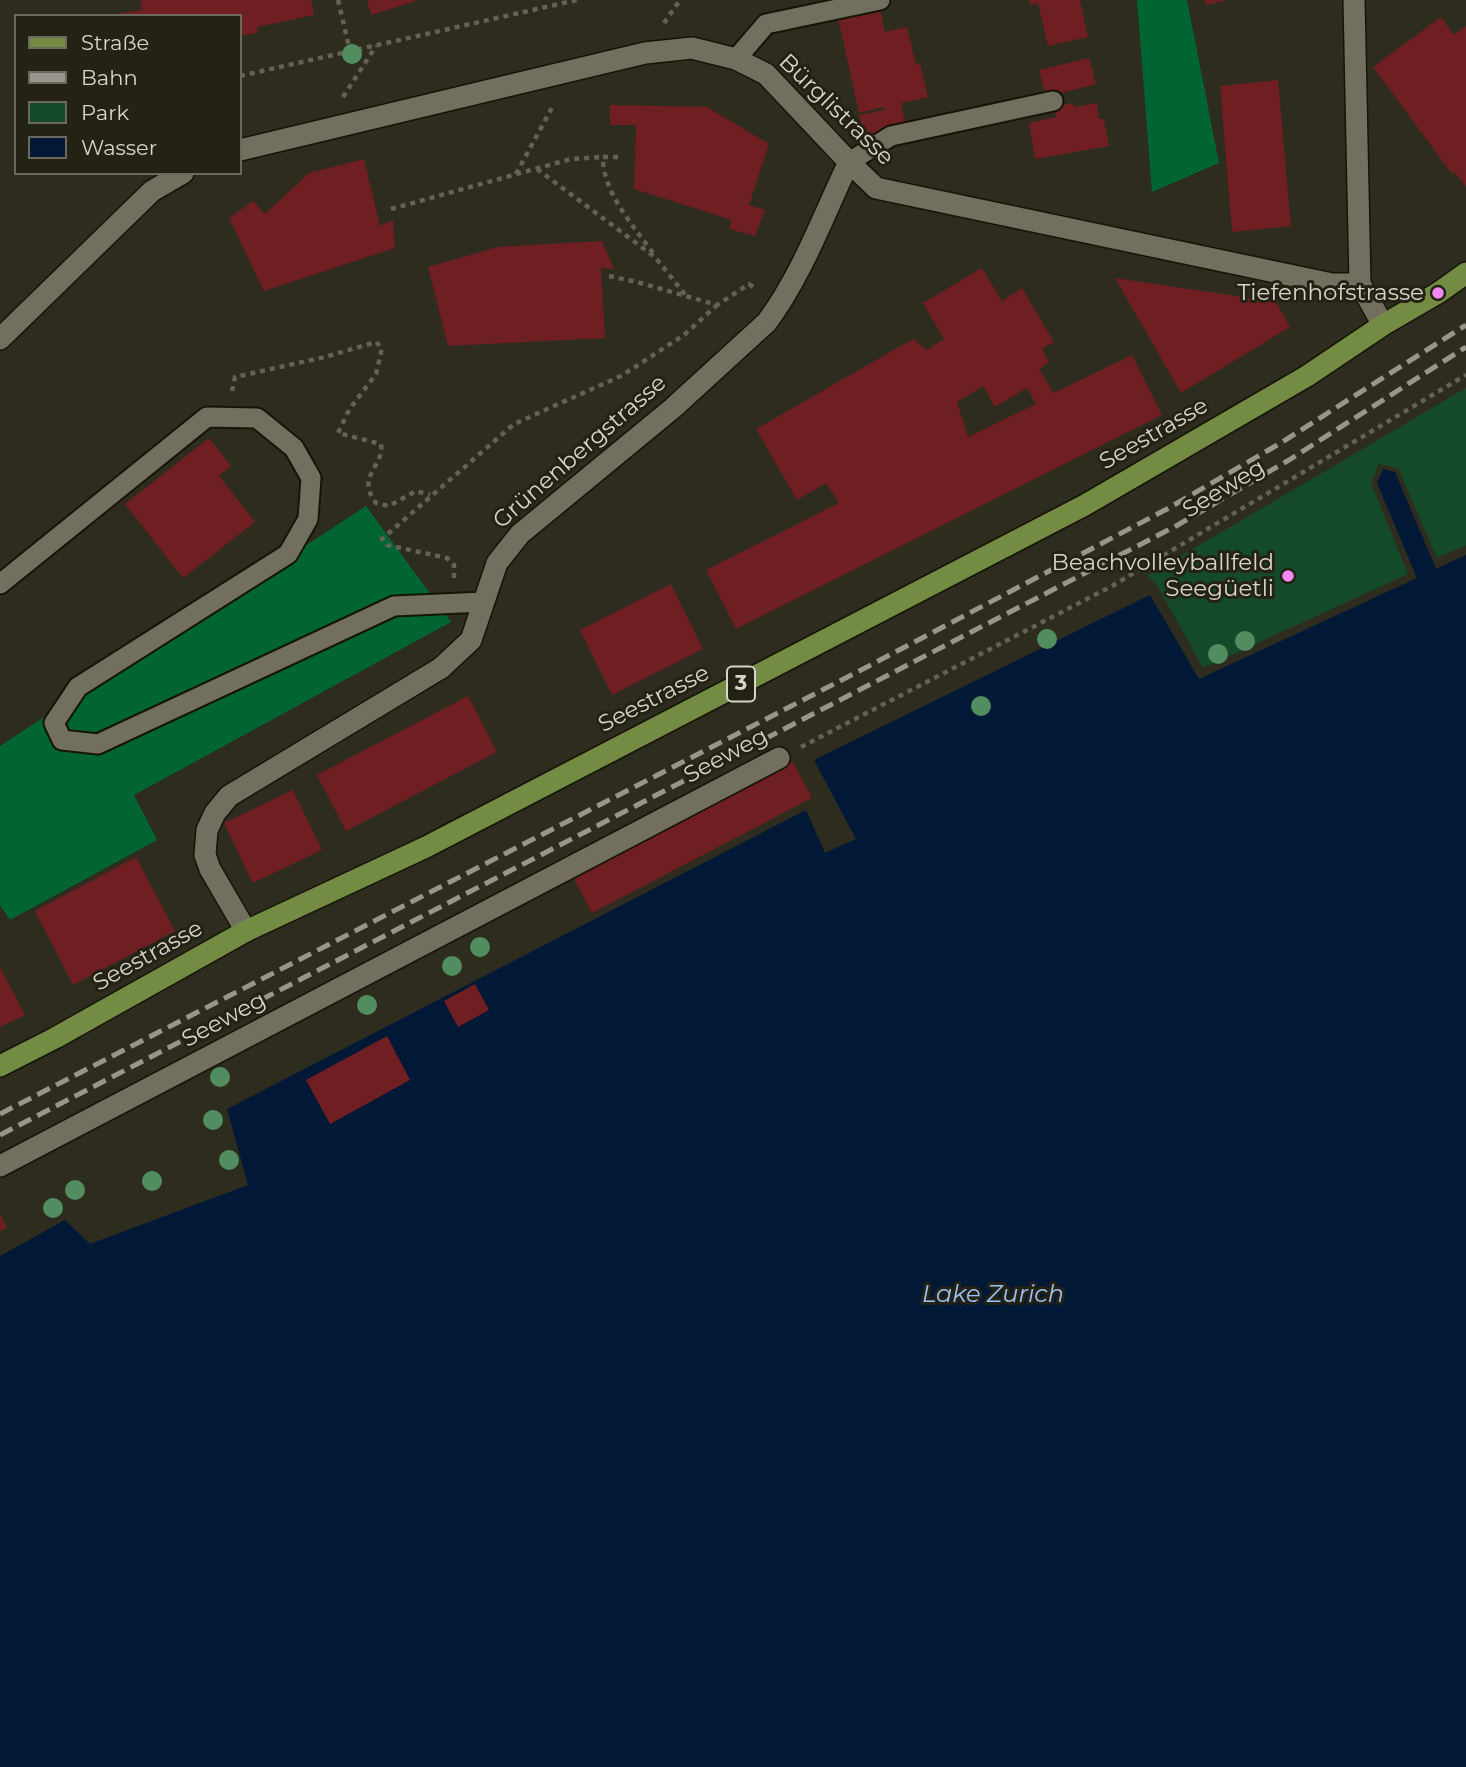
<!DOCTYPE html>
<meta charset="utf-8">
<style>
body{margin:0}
#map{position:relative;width:1466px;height:1767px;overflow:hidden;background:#2e2c1e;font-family:Montserrat,sans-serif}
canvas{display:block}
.legend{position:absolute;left:14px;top:14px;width:228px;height:161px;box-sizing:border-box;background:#242215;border:2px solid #6b695e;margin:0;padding:9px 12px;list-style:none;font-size:21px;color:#d6d4cc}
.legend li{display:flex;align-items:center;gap:14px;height:35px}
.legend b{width:35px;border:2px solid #6b695e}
</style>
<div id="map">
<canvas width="1466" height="1767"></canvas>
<ul class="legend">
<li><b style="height:9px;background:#738b42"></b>Straße</li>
<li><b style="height:9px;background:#98968c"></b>Bahn</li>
<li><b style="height:19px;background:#144a2a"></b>Park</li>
<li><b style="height:19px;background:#011837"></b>Wasser</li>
</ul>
</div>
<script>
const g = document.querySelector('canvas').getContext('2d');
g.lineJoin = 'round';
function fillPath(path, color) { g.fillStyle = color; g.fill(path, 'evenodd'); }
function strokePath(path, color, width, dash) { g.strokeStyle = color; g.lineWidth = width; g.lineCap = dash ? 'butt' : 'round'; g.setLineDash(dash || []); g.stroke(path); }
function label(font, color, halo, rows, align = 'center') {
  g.font = font + ' Montserrat,sans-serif'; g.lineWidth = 6; g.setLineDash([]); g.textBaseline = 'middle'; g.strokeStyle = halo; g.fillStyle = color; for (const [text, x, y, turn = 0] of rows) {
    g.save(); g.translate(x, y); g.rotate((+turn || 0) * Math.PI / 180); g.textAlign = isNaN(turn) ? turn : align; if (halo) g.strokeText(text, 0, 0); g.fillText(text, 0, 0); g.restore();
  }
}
fillPath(new Path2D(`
 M 1466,388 L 1466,545 L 1437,558 L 1398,468 L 1379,464 L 1371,483 L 1408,574 L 1203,668 L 1157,585 L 1147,576 Z`), '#144a2a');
fillPath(new Path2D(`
 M 1137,0 L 1187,0 L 1219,163 L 1152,192 Z
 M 366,506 L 451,622 L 134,795 L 157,840 L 10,920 L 0,905 L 0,746 Z`), '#006533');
fillPath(new Path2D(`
 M 1383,469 L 1395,472 L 1436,569 L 1466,555 L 1466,1767 L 0,1767 L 0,1256 L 65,1220 L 90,1244 L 248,1185 L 227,1109 L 806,810 L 825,853 L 856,839 L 814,760 L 1150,595 L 1199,679 L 1417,578 L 1377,483 Z`), '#011837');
fillPath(new Path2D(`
 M 140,0 L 311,0 L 314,15 L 257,27 L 258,33 L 240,36 L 240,16 L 117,16 L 116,14 L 142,10 Z
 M 367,0 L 416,0 L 416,1 L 371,15 Z
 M 1029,0 L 1080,0 L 1088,37 L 1048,46 L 1038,3 L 1030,5 Z
 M 1205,0 L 1224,0 L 1224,1 L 1206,5 Z
 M 880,9 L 885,32 L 907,27 L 916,65 L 920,63 L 928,97 L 901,103 L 906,127 L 864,137 L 859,115 L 884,110 L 883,107 L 859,113 L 838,18 Z
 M 1441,17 L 1454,35 L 1466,26 L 1466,187 L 1455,172 L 1452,174 L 1373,67 Z
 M 1089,58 L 1096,84 L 1046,97 L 1039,70 Z
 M 1278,80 L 1291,226 L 1232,232 L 1220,86 Z
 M 1073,103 L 1074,107 L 1097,103 L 1099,119 L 1104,119 L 1109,146 L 1035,159 L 1029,123 L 1056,117 L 1054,106 Z
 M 610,105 L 707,107 L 769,144 L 749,205 L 765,210 L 755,236 L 729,229 L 732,220 L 634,189 L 636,125 L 610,125 Z
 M 364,159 L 380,226 L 393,220 L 395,248 L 264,291 L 229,218 L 253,201 L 265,214 L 309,173 Z
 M 602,241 L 614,269 L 601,268 L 605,338 L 448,346 L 428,267 L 498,247 Z
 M 982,268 L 1002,301 L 1022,288 L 1054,342 L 1042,349 L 1049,362 L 1039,369 L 1054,393 L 1132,355 L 1162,415 L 736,629 L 706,570 L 839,503 L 826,483 L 797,500 L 756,429 L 913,339 L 927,350 L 944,339 L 923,303 ZM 983,386 L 995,407 L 1027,388 L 1036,404 L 968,437 L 957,402 Z
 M 1115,278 L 1276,302 L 1290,327 L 1181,393 Z
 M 209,438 L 231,466 L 219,476 L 255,522 L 183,578 L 125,504 Z
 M 671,584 L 703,649 L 612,695 L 580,630 Z
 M 468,696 L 497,752 L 346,831 L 317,775 Z
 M 793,762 L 812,798 L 592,913 L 573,877 Z
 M 293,790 L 322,850 L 253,883 L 224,823 Z
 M 136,857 L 175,931 L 73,985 L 35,911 Z
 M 0,967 L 25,1015 L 0,1027 Z
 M 475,984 L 489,1010 L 458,1027 L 444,1001 Z
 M 387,1036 L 410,1080 L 330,1124 L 306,1080 Z
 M 0,1214 L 7,1227 L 0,1231 Z`), '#6f1e21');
const lane = new Path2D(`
 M 736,59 L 766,24 L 880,0
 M 849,162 L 891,136 L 1053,101
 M 0,584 L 207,417 L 257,418 L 294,448 L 311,478 L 308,519 L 288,554 L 78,687 L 54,723 L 62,740 L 98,744 L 394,606 L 484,602`);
const street = new Path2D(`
 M 1354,0 L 1360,284 L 1383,325
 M 240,150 L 645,53 L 692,48 L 736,59 L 766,74 L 849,162 L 876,188 L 1332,284 L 1360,284
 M 0,339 L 152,191 L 183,173
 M 246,931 L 210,869 L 205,855 L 207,830 L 215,813 L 229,796 L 441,668 L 471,640 L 497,563 L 520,534 L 673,408 L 767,322 C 802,275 824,214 849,162
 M 0,1166 L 779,758`);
const primary = new Path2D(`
 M 0,1066 L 55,1038 L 246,931 L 426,847 L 1085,505 L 1307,376 L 1383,325 L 1438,293 L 1466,273`);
strokePath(lane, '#161407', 23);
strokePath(street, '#161407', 24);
strokePath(primary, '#161407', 24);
strokePath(new Path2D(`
 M 338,0 L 350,51
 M 664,23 L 680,0
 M 240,76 L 577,0
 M 343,97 L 376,46
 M 618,157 L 603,157 C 602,191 634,227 653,253
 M 537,169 L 655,257 L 687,297
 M 516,174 L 554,104
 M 391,209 L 571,159 L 603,157
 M 609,276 L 637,282 L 717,305 L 749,284 L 756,289
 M 232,391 L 235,377 L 325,357 L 376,342 L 382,348 L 376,374 L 349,410 L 338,433 L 381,444 C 385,466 355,476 376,503 L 389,506 L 416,491 L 430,495
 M 454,578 L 454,565 L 447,558 L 387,545 L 382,539 L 514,424 L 621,376 L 684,335 L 717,305
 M 801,747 L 1112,586 L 1466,375`), '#646256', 4.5, [5, 5]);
strokePath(lane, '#726f60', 19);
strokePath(street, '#726f60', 21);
strokePath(primary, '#738b42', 21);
strokePath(new Path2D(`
 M 0,1114 L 865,668 L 1167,509 L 1279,444 L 1466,325
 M 0,1135 L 1176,526 L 1289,460 L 1466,347`), '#98968c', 5, [14, 7]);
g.fillStyle = '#528d60';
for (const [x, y] of [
 [352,54],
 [1047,639],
 [1245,641],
 [1218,654],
 [981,706],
 [480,947],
 [452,966],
 [367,1005],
 [220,1077],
 [213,1120],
 [229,1160],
 [152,1181],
 [75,1190],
 [53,1208]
]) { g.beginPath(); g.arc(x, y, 10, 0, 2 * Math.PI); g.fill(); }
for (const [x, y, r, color] of [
 [1438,293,7,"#f38af2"],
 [1288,576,7,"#f38af2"]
]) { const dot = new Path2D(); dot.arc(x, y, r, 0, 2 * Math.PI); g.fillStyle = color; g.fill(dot); strokePath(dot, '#242215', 2.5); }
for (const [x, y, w] of [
 [741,684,28]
]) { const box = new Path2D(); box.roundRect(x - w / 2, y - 17.5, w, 35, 5); g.fillStyle = '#242215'; g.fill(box); strokePath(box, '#d6d4cc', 2); }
label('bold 21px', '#d6d4cc', null, [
 ["3",741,684]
]);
label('23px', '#d6d4cc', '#242215', [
 ["Bürglistrasse",836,110,44],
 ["Seestrasse",1154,434,-30],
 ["Grünenbergstrasse",580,452,-41],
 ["Seeweg",1224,489,-31],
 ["Seestrasse",654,699,-27],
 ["Seeweg",726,756,-28],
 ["Seestrasse",148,956,-29],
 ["Seeweg",224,1020,-28]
]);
label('23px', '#d6d4cc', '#242215', [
 ["Tiefenhofstrasse",1424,293],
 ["Beachvolleyballfeld",1274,563],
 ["Seegüetli",1274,589]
], 'right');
label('italic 24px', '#9bc2f7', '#242215', [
 ["Lake Zurich",993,1295]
]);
</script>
